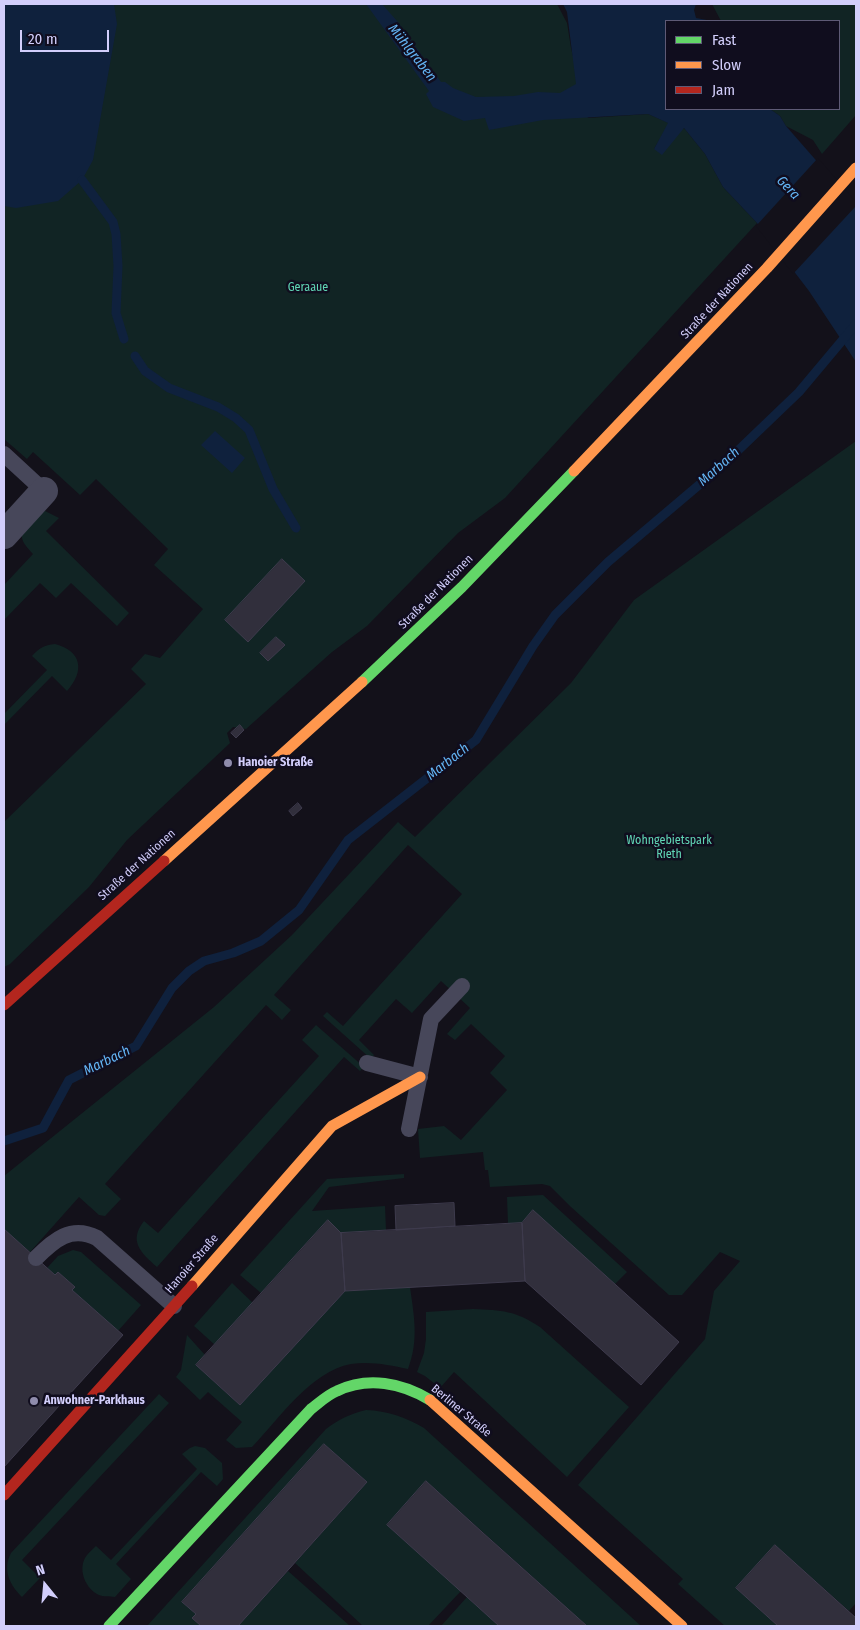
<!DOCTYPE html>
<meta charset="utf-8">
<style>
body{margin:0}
#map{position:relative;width:860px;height:1630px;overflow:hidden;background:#13111a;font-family:"Fira Sans Condensed",sans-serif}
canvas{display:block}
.frame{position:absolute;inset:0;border:5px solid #d2cefb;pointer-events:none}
.legend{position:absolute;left:665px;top:20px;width:175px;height:90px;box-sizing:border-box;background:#100d1e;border:1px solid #5e5a76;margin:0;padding:6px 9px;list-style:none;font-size:15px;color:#d2cefb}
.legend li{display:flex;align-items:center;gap:10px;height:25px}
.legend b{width:25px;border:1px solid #5e5a76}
.north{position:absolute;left:20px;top:1560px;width:50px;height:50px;-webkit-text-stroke:4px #100d1e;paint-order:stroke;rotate:343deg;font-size:14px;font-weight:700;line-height:20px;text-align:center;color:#d2cefb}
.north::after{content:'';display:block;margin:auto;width:18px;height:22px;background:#d2cefb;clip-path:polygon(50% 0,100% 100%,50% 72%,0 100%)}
.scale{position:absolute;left:20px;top:30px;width:89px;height:22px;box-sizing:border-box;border:2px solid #d2cefb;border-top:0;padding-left:6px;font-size:15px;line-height:18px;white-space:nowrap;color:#d2cefb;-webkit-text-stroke:4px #100d1e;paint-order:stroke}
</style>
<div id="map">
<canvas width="860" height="1630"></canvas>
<div class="frame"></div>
<ul class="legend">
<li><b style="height:6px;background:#63d668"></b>Fast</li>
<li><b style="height:6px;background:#ff974d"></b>Slow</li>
<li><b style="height:6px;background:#b3261e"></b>Jam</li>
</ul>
<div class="north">N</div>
<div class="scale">20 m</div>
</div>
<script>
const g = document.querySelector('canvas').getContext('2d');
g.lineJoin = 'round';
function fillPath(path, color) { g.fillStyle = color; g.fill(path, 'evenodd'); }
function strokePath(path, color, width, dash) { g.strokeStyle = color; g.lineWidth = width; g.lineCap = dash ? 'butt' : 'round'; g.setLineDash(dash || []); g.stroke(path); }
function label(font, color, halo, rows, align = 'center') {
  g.font = font + ' "Fira Sans Condensed",sans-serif'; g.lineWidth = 5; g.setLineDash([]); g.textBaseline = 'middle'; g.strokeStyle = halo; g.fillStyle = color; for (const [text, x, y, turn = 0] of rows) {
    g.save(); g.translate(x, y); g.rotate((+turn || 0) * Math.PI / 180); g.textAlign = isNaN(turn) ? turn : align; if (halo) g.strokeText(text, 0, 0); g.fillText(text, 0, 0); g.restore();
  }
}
fillPath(new Path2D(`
 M 4,4 L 557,4 L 567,23 L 571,48 L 588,118 L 648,114 L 669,123 L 654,149 L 684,128 L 705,154 L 723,187 L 757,223 L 505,498 L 458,533 L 367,626 L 332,652 L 246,729 L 233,727 L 227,733 L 230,743 L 127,840 L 89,887 L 10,964 L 4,967 L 4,822 L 146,684 L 131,669 L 145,654 L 160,658 L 203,609 L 154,565 L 168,549 L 96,479 L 80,495 L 33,452 L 27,459 L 4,439 Z
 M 712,4 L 856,4 L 856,115 L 822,154 L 813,140 L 786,126 L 780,116 L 770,109 L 839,109 L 839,21 L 721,21 Z
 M 856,441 L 856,1603 L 849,1611 L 775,1545 L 736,1588 L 778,1626 L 725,1626 L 678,1584 L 683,1579 L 578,1485 L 705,1339 L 714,1291 L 740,1261 L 720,1252 L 682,1295 L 669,1295 L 571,1207 L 550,1186 L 542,1184 L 490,1187 L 488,1170 L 485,1170 L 483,1152 L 420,1158 L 418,1129 L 444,1126 L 461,1140 L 507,1090 L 490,1073 L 505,1056 L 471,1024 L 455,1040 L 447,1034 L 470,1008 L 441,981 L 412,1013 L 396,999 L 359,1040 L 374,1055 L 371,1059 L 323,1016 L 327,1012 L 343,1026 L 462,894 L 408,845 L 274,995 L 291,1010 L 282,1020 L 266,1005 L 105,1184 L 121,1199 L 105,1216 L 99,1215 L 79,1197 L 30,1252 L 4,1230 L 4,1176 L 214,1007 L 292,935 L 398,822 L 415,837 L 571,683 L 634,600 Z
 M 45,511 L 59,518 L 46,531 L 129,613 L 117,626 L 71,583 L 56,598 L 40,583 L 4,620 L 4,585 L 33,554 C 19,539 18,535 32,520 C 36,515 38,512 45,511 Z
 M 55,644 C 82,651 85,671 67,691 L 52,676 L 4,725 L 4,714 L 47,670 L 32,656 C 39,648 44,645 55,644 Z
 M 316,1025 L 364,1067 L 360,1071 L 344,1057 L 157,1267 C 141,1253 128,1241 144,1221 L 158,1233 L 319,1056 L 302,1040 Z
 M 404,1174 L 404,1178 L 329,1187 L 312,1211 L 385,1206 L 386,1230 L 341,1233 L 328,1220 L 261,1293 L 240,1275 L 327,1179 Z
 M 543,1195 L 627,1272 L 615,1284 L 533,1211 L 522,1223 L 508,1224 L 507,1197 Z
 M 73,1250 L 81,1252 L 141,1305 L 118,1331 L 72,1290 L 75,1287 L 58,1272 L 55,1275 L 47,1268 L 58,1256 Z
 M 232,1283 L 253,1303 L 215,1345 L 194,1326 Z
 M 410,1287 C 414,1316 419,1340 408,1369 C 390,1365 370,1361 351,1364 C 311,1371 278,1420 252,1447 L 236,1448 L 226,1440 L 242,1422 L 208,1392 L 200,1400 L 176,1377 L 181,1370 L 187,1335 L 205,1355 L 196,1365 L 240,1405 L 345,1291 Z
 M 473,1309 C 502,1310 516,1311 540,1327 L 629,1407 L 567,1477 L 454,1372 L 440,1388 L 425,1376 L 417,1372 L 424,1353 L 426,1339 L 426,1312 Z
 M 159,1394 L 169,1403 L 22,1560 L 40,1578 L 22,1597 C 10,1585 2,1570 11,1553 Z
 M 366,1410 C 388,1411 405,1417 424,1428 L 641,1626 L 587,1626 L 426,1481 L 387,1525 L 461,1591 L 428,1626 L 363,1626 L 295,1563 L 367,1482 L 324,1444 L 182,1602 L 196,1614 L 192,1618 L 201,1626 L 147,1626 L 326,1429 C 339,1419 350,1414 366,1410 Z
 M 195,1446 L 205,1448 L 222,1463 L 223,1479 L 217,1486 L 201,1472 L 116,1564 L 131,1579 L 115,1597 C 110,1596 103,1597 99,1595 C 86,1589 78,1571 85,1558 C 87,1554 92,1550 96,1546 L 111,1560 L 197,1469 L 182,1454 L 190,1448 Z
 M 288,1571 L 350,1626 L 238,1626 Z
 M 467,1597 L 499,1626 L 441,1626 Z`), '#112424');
fillPath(new Path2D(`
 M 4,4 L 114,4 L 117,24 L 93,160 L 82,180 L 58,201 L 16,208 L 4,206 Z
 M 366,4 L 382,4 L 397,21 L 441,82 L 445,82 L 453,88 L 476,97 L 514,96 L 538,92 L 560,93 L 576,84 L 567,12 L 563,4 L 696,4 L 694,10 L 696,18 L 712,21 L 666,21 L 666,109 L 770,109 L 780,116 L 786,126 L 856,206 L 856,362 L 809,291 L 757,223 L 723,187 L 705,154 L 684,128 L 662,155 L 654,149 L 668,123 L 648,114 L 543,120 L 489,130 L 485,118 L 464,121 L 433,107 L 426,94 L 429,91 Z
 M 215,431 L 245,458 L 232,473 L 201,445 Z`), '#0f213d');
fillPath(new Path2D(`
 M 818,158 L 856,202 L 856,206 L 793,274 L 756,226 Z`), '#13111a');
strokePath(new Path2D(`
 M 82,180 L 113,222 L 116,234 L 118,266 L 116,313 L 124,339
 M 135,356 L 145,371 L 169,388 L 218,407 L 236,418 L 249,430 L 273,489 L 296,528
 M 4,1141 L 43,1128 L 69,1080 L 136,1046 L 172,988 L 189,971 L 204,961 L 233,953 L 261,941 L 299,910 L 348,840 L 476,740 L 533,646 L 555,615 L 608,562 L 726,462 L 799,392 L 856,324`), '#0f213d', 9);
const building = new Path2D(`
 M 282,559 L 305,581 L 248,642 L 225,620 Z
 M 276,637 L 285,645 L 268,661 L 260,653 Z
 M 240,725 L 244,730 L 236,738 L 231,733 Z
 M 298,803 L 302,808 L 293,816 L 289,811 Z
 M 454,1203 L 455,1226 L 396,1230 L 395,1206 Z
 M 533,1210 L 679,1342 L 641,1385 L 525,1281 L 522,1223 Z
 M 328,1220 L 341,1233 L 345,1291 L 240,1405 L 196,1365 Z
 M 522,1223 L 525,1281 L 345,1291 L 341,1233 Z
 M 4,1229 L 55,1275 L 58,1272 L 75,1287 L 72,1290 L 123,1335 L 4,1467 Z
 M 324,1444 L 367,1482 L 238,1626 L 201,1626 L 192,1618 L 196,1614 L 182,1602 Z
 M 426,1481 L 482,1532 L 587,1626 L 499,1626 L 467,1597 L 387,1525 Z
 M 775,1545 L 856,1618 L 856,1626 L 778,1626 L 736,1588 Z`);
fillPath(building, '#312f3c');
strokePath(building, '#3e3b4d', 1);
strokePath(new Path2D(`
 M 4,454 L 44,491
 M 367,1063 L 420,1077
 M 409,1129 L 431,1019 L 462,986
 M 36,1258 C 54,1240 71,1225 97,1238 L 174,1306`), '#47475a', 16);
strokePath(new Path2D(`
 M 4,535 L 44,491`), '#47475a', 28);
strokePath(new Path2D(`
 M 362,682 L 462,587 L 574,471
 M 109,1626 L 311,1409 C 319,1403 327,1395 337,1391 C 368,1376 402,1383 430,1400`), '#63d668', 11);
strokePath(new Path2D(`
 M 574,471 L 767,268 L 856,168
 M 164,861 L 362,682
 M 192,1286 L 332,1126 L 420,1077
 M 430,1400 L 682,1626`), '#ff974d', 11);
strokePath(new Path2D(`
 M 4,1005 L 164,861
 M 4,1495 L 192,1286`), '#b3261e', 11);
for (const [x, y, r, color] of [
 [228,763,5,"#8f8cac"],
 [34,1401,5,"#8f8cac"]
]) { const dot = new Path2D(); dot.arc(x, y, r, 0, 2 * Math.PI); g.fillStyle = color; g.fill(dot); strokePath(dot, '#100d1e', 2); }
label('12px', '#60d5b5', '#100d1e', [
 ["Geraaue",308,288],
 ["Wohngebietspark",669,841],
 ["Rieth",669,855]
]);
label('12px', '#d2cefb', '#100d1e', [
 ["Straße der Nationen",717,301,-47],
 ["Straße der Nationen",436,592,-45],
 ["Straße der Nationen",137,865,-42],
 ["Hanoier Straße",192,1264,-49],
 ["Berliner Straße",461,1411,40]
]);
label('bold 12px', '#d2cefb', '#100d1e', [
 ["Hanoier Straße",238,763],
 ["Anwohner-Parkhaus",44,1401]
], 'left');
label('italic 14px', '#63b4f4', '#100d1e', [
 ["Mühlgraben",412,53,52],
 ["Gera",788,188,46],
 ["Marbach",719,467,-42],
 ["Marbach",448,762,-38],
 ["Marbach",107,1061,-26]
]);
</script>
